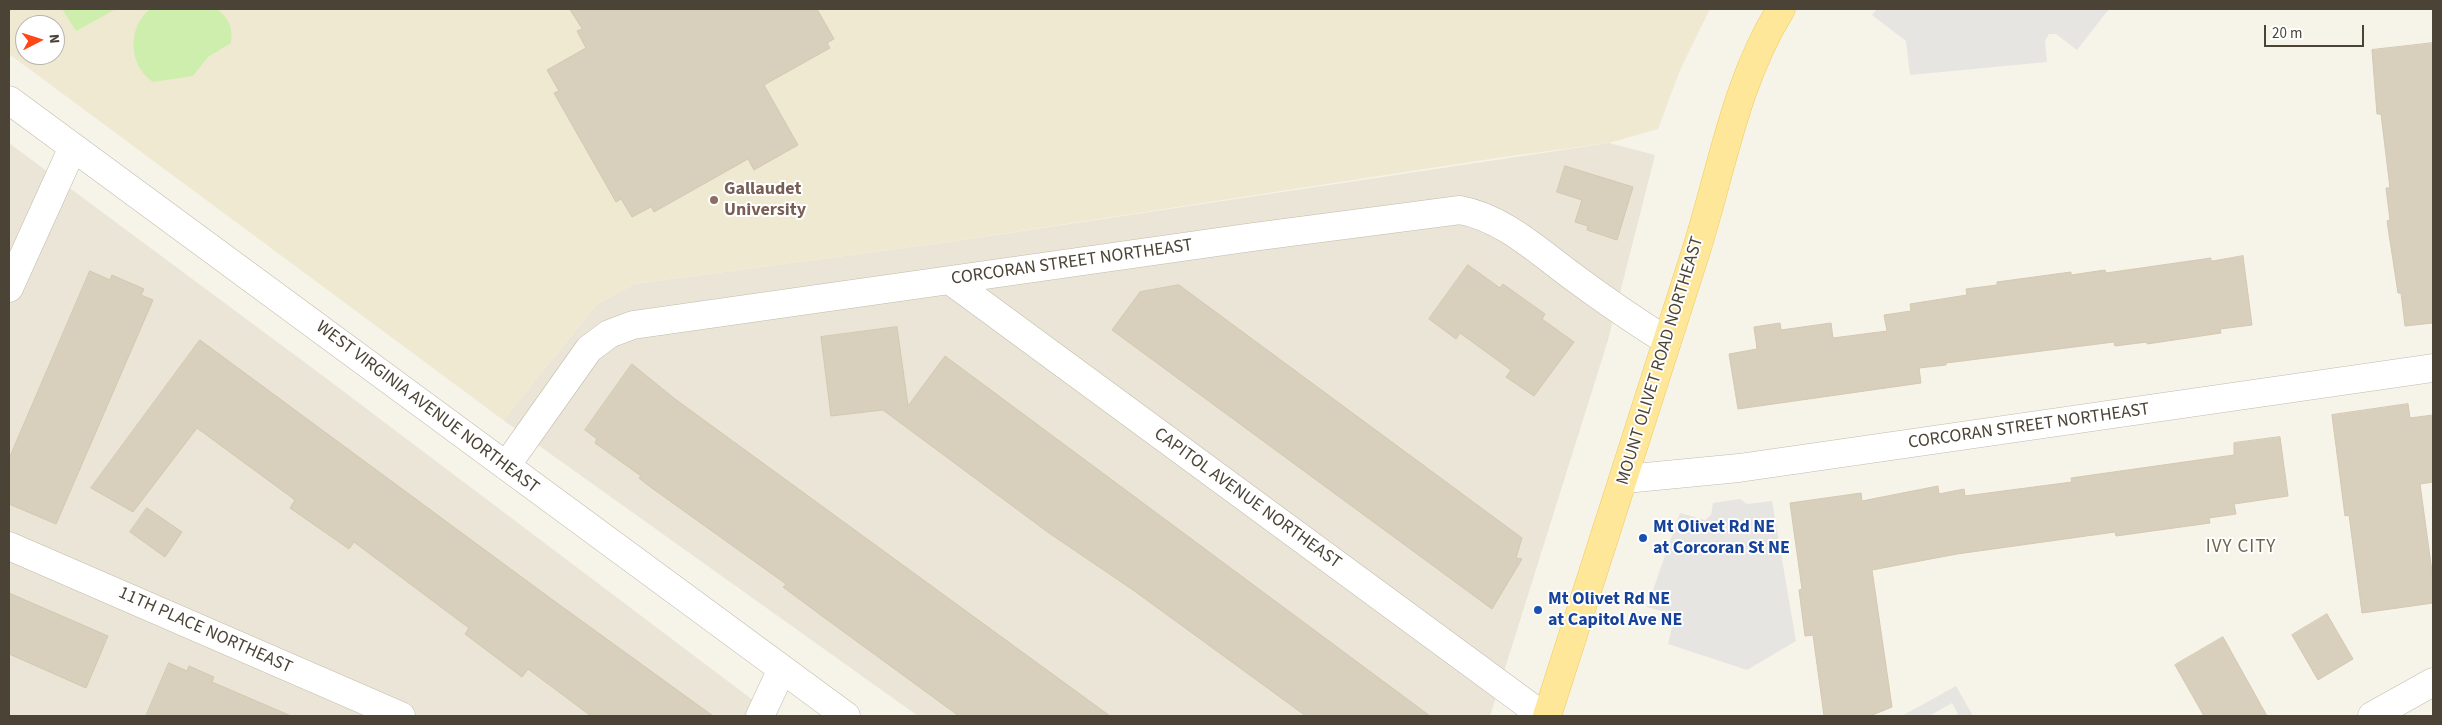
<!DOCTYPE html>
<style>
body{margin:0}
#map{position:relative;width:2442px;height:725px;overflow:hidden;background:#f6f3e9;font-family:"Source Sans 3",sans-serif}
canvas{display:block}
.frame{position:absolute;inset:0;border:10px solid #4b4436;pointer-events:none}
.north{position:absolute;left:15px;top:15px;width:50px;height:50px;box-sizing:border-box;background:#fff;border:1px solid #b7b4af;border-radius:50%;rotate:85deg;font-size:14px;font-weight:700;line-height:20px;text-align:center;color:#4b4436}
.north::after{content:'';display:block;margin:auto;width:18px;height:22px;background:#ff4617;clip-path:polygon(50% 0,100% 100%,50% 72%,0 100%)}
.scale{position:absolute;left:2264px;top:25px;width:100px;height:22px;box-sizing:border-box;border:2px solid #4b4436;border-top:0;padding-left:6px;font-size:15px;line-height:18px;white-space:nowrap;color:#4b4436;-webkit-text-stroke:4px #fff;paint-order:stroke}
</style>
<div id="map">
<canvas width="2442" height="725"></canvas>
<div class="frame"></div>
<div class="north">N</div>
<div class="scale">20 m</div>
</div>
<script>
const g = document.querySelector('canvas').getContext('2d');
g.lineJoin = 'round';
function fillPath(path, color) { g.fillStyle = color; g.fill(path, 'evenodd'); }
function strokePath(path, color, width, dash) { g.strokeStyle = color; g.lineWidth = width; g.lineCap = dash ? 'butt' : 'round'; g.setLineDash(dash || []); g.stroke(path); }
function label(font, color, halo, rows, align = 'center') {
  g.font = font + ' "Source Sans 3",sans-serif'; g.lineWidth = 4; g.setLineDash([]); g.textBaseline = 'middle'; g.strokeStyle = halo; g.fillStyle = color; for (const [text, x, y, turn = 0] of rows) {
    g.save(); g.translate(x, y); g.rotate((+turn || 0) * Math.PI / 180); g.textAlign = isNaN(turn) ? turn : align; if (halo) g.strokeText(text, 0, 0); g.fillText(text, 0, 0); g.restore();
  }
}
fillPath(new Path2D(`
 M 9,143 L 319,373 L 774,716 L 9,716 Z
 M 1609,143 L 1655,155 L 1608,340 L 1490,716 L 918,716 L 503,420 L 597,304 L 634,284 L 949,242 Z`), '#eae5d6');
fillPath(new Path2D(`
 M 9,9 L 1710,9 L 1680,70 L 1658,129 L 1609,143 L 1497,158 L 949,242 L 634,284 L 597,304 L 503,420 L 9,54 ZM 25,25 L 55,25 L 55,55 L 25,55 Z`), '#f0e9d2');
fillPath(new Path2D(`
 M 62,9 L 116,9 L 76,31 Z
 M 150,9 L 216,9 C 229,17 233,27 231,43 L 208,57 L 193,76 L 153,82 C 128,66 127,27 150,9 Z`), '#ceeeae');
fillPath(new Path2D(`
 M 1877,9 L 2109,9 L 2077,50 L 2056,34 L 2049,34 L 2045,41 L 2047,62 L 1910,75 L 1906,41 L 1872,15 Z
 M 1740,499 L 1747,504 L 1772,501 L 1796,641 L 1747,670 L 1668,644 L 1675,615 L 1647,607 L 1680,513 L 1705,520 L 1711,515 L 1713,503 Z
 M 1956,686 L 1973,716 L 1954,716 L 1958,714 L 1952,703 L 1929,716 L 1902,716 Z`), '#e7e5e1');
const building = new Path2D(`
 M 570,9 L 817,9 L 834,39 L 827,43 L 830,48 L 764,85 L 798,145 L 754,170 L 748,159 L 654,212 L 651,207 L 632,217 L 621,199 L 616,202 L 554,93 L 559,91 L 547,70 L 586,48 L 577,31 L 582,29 Z
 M 2433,43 L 2433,323 L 2405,326 L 2401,293 L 2398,293 L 2387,221 L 2390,220 L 2386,188 L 2390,188 L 2381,114 L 2377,114 L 2372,50 Z
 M 1565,166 L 1633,187 L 1617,240 L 1587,230 L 1588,226 L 1575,222 L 1582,200 L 1557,192 Z
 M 2243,256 L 2252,325 L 2220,329 L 2221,333 L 2147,344 L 2147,342 L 2115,346 L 2114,342 L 1946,363 L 1946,365 L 1919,368 L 1921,383 L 1738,409 L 1729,354 L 1757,349 L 1754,327 L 1780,323 L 1781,330 L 1831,323 L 1833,338 L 1887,331 L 1884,315 L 1911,311 L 1910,304 L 1967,295 L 1966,289 L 1997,285 L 1997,282 L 2071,272 L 2071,275 L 2105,270 L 2106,273 L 2211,258 L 2211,261 Z
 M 1468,265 L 1500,288 L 1503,284 L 1545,314 L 1542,319 L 1574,342 L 1534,396 L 1506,377 L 1511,370 L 1460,333 L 1456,339 L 1429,319 Z
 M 90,271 L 110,280 L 112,275 L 144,289 L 141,295 L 153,300 L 56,524 L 9,504 L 9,459 Z
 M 1179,285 L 1522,538 L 1516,558 L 1522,559 L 1492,609 L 1112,330 L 1140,292 Z
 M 897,327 L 908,406 L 945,356 L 1430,716 L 1306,716 L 1133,590 L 1049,533 L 883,410 L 831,416 L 821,337 Z
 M 200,340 L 550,598 L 713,716 L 591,716 L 528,669 L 522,677 L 465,634 L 469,628 L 354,542 L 349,549 L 290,508 L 295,500 L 197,428 L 133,512 L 91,488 Z
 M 632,364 L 675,399 L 1110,716 L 959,716 L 822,616 L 783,587 L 786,584 L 649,486 L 639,478 L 641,476 L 595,443 L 597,439 L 585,430 Z
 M 2408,404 L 2410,418 L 2433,415 L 2433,482 L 2420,484 L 2433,579 L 2433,603 L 2362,613 L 2349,515 L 2345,516 L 2332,415 Z
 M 2280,437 L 2288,496 L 2234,504 L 2236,514 L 2209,518 L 2210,523 L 2116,536 L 2115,532 L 1957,554 L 1872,570 L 1892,707 L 1870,716 L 1824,716 L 1813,635 L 1805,636 L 1799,590 L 1802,589 L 1790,503 L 1861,493 L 1862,501 L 1938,486 L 1939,494 L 1964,489 L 1965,496 L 2072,482 L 2071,478 L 2234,455 L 2234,443 Z
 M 147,508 L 182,532 L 165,557 L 130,532 Z
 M 9,593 L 108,636 L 86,688 L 9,654 Z
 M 2327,614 L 2353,659 L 2318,680 L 2292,635 Z
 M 2223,637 L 2267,716 L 2204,716 L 2175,665 Z
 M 169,663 L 187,671 L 189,666 L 214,677 L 212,682 L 291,716 L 146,716 Z`);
fillPath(building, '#d9cfbd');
strokePath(building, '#d4c8af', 1);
const minor = new Path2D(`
 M 9,100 L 846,716
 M 951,281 L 1543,716
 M 9,288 L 73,147
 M 506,466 L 589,349 L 609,334 L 633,325 L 1253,237 L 1460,210 C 1503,218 1538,251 1572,276 C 1603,299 1635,321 1667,341
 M 1625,479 L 1739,468 L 2433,368
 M 9,546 L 401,716
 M 760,716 L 782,669
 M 2372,716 L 2433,682`);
const major = new Path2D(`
 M 1547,716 C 1597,561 1647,406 1696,251 C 1722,169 1735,83 1781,9`);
strokePath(minor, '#c3bbaa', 29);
strokePath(major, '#f0cc5d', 29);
strokePath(minor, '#fff', 28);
strokePath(major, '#ffe799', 28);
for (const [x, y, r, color] of [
 [714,200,5,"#8d6e63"],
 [1643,538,5,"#1a4fb4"],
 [1538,610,5,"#1a4fb4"]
]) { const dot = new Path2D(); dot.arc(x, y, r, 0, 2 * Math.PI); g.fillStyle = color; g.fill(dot); strokePath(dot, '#fff', 2); }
label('bold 18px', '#785e54', '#fff', [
 ["Gallaudet",724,190],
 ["University",724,211]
], 'left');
label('18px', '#4b4436', '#fff', [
 ["CORCORAN STREET NORTHEAST",1072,263,-8],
 ["MOUNT OLIVET ROAD NORTHEAST",1661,361,-73],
 ["WEST VIRGINIA AVENUE NORTHEAST",427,408,37],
 ["CORCORAN STREET NORTHEAST",2029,427,-8],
 ["CAPITOL AVENUE NORTHEAST",1247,499,36],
 ["11TH PLACE NORTHEAST",205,631,24]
]);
label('bold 18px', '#164399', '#fff', [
 ["Mt Olivet Rd NE",1653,528],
 ["at Corcoran St NE",1653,549],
 ["Mt Olivet Rd NE",1548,600],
 ["at Capitol Ave NE",1548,621]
], 'left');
g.letterSpacing = '1px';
label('19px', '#6f634c', '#fff', [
 ["IVY CITY",2241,548]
]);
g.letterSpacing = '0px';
</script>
